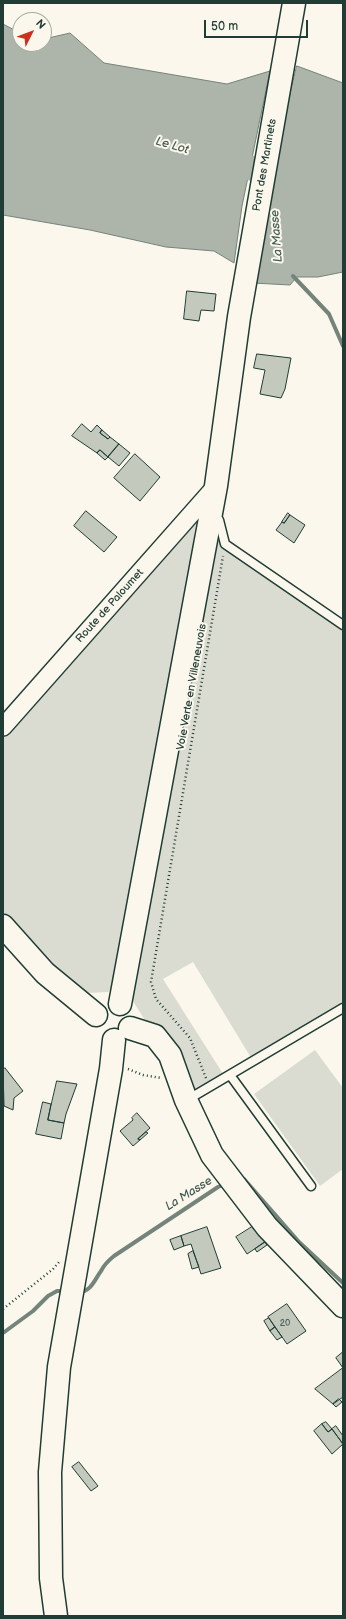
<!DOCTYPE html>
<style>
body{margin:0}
#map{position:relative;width:346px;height:1619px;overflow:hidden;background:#fbf7ec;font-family:"Balsamiq Sans",sans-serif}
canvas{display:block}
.frame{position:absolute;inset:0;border:4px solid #1f3d34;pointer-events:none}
.north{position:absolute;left:12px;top:12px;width:40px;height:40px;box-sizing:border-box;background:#fbf7ec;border:1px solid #a3ada2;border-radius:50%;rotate:48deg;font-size:11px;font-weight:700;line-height:16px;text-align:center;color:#1f3d34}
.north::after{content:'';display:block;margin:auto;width:14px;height:18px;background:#c8321e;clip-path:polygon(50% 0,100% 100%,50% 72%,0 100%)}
.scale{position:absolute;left:204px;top:20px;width:104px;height:18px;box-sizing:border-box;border:2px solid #1f3d34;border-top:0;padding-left:5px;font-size:12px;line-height:14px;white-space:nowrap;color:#1f3d34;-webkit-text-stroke:3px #fbf7ec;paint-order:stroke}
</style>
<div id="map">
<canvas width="346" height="1619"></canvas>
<div class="frame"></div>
<div class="north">N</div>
<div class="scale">50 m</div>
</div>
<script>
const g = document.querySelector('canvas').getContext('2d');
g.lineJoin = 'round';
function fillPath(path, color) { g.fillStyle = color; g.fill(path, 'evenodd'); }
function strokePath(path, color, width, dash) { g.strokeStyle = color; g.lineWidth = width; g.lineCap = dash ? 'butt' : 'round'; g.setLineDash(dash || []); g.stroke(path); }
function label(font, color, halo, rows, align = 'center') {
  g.font = font + ' "Balsamiq Sans",sans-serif'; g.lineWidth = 4; g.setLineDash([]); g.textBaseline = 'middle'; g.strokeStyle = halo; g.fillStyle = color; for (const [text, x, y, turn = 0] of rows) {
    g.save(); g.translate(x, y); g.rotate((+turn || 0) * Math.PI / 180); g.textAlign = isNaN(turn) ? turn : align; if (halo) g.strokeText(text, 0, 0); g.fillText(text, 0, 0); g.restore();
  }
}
fillPath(new Path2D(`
 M 196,522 L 180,640 L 117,983 L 108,992 L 88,993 L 46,964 L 3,915 L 3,738 Z
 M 208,531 L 343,625 L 343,1008 L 253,1061 L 193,962 L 163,979 L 225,1077 L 186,1100 L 155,1036 L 124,987 Z
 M 315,1050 L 343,1088 L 343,1169 L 320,1186 L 254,1094 Z`), '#dbdcd1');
const water = new Path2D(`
 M 3,24 L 20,33 L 20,44 L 44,44 L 44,39 L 70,33 L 104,63 L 227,84 L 270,71 L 242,206 L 234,263 L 214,251 L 166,247 L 90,230 L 3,215 Z
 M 297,66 L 343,83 L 343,272 L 318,277 L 297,277 L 290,285 L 253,283 L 276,154 Z`);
fillPath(water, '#adb4aa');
strokePath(water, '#74847b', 1);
strokePath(new Path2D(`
 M 293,276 L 329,314 L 343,346
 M 241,1180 L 244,1179 L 299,1242 L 343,1283
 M 79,1292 C 91,1292 95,1279 101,1271 C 104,1265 109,1260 114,1256 L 218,1187 L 225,1184
 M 3,1333 L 33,1311 L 48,1296 L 57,1291 L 63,1291`), '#74847b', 4);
strokePath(new Path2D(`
 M 215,158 L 301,182 L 343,182`), '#adb4aa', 25);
const building = new Path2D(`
 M 187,291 L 216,294 L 214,311 L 201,310 L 199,321 L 184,319 Z
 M 257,354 L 291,358 L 285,389 L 281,398 L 260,394 L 265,370 L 254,368 Z
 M 82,424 L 91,432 L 97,425 L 102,430 L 100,433 L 108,439 L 110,437 L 119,444 L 108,457 L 100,450 L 97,453 L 72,436 Z
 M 102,430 L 110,437 L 108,439 L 100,433 Z
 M 119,444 L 130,453 L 119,466 L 108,457 Z
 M 100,450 L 108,457 L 105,460 L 97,453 Z
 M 135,454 L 160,477 L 140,501 L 114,478 Z
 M 86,511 L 117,537 L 104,552 L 74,526 Z
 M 288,513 L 290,515 L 284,523 L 282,522 Z
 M 290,515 L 305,525 L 294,543 L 276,530 L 282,522 L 284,523 Z
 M 5,1068 L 23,1091 L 14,1098 L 13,1110 L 4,1106 L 3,1070 Z
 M 57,1081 L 77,1084 L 66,1114 L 64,1123 L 48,1120 Z
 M 43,1102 L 51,1104 L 48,1120 L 64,1123 L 61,1139 L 36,1134 Z
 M 137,1113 L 150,1128 L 138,1139 L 140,1140 L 133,1146 L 120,1131 L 133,1120 L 132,1118 Z
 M 146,1132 L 148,1133 L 140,1140 L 138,1139 Z
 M 207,1227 L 221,1268 L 201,1274 L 191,1244 L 184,1246 L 181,1236 Z
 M 252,1227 L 265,1242 L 247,1254 L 236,1237 Z
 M 181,1236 L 184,1246 L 174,1250 L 170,1240 Z
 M 265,1242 L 267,1245 L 257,1252 L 255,1249 Z
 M 193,1251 L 199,1267 L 192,1269 L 188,1254 Z
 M 287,1304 L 306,1331 L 287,1344 L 268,1317 Z
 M 269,1318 L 275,1327 L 270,1331 L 264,1321 Z
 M 275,1327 L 282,1337 L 277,1340 L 270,1331 Z
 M 343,1352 L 343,1368 L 336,1358 Z
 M 343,1368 L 343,1397 L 333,1404 L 315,1389 Z
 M 339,1399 L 342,1402 L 336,1407 L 333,1404 Z
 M 326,1422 L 332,1429 L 328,1432 L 322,1424 Z
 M 322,1424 L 328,1432 L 332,1429 L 343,1444 L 332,1454 L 314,1431 Z
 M 336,1426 L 343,1436 L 343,1444 L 332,1429 Z
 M 79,1462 L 98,1486 L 91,1491 L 72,1467 Z`);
fillPath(building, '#c4c9be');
strokePath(building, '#1f3d34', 1);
const lane = new Path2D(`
 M 214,517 L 219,520 L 225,544 L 343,625
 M 230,1075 L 311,1186
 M 187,1100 L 343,1008`);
const street = new Path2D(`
 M 3,727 L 216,486`);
const secondary = new Path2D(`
 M 3,926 L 45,973 L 96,1015
 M 120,1004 L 216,486 L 239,317 L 294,3
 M 130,1028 L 155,1036 L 170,1055 L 186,1100 L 212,1155 L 267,1227 L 343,1306
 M 56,1616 L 51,1578 L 50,1472 L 59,1367 L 111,1069 L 114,1040`);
strokePath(lane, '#1f3d34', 11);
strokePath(street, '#1f3d34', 20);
strokePath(secondary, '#1f3d34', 25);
strokePath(new Path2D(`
 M 128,1069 L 143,1075 L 161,1078
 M 206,1078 L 190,1038 L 156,999 L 151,982 L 223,556
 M 3,1309 L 53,1269 L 59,1262`), '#1f3d34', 2.5, [1, 3]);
strokePath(lane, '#fbf7ec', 8);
strokePath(street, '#fbf7ec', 17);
strokePath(secondary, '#fbf7ec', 22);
label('9px', '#486056', null, [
 ["20",285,1324]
]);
label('11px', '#1f3d34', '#fbf7ec', [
 ["Pont des Martinets",265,165,-80],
 ["Route de Paloumet",110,606,-48],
 ["Voie Verte en Villeneuvois",192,687,-80]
]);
label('italic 12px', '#425b52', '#fbf7ec', [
 ["Le Lot",172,146,16],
 ["La Masse",277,236,-94],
 ["La Masse",189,1194,-32]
]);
</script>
